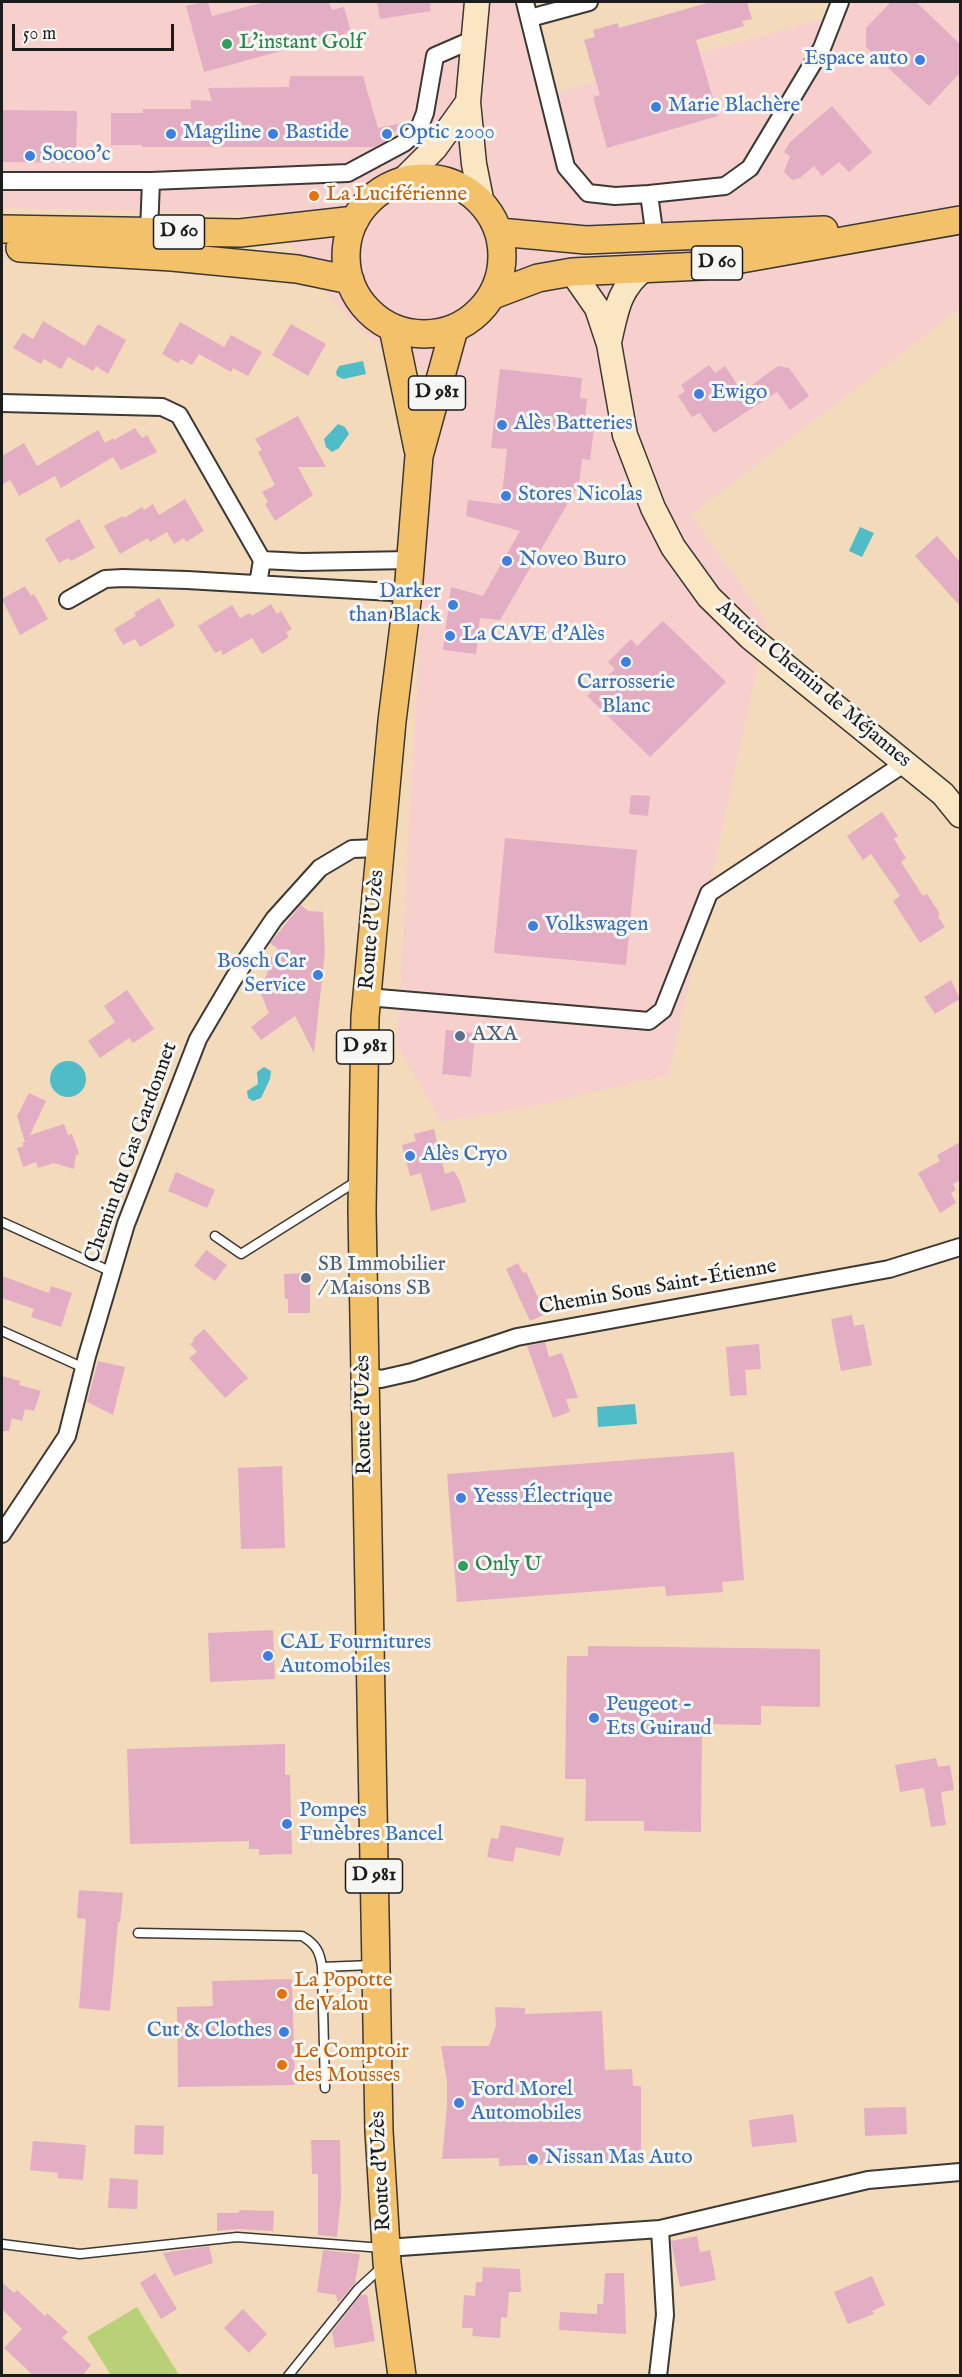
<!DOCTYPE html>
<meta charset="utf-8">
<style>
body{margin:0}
#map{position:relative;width:962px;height:2377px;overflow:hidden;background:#f2dabb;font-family:"IM FELL English",serif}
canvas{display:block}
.frame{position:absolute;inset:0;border:3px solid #1c1c1c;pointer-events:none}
.scale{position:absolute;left:12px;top:24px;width:162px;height:27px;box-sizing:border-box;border:3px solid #1c1c1c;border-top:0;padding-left:8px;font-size:18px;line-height:21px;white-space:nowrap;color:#1c1c1c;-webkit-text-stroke:4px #f6f6f2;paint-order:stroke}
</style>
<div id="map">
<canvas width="962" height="2377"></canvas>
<div class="frame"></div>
<div class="scale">50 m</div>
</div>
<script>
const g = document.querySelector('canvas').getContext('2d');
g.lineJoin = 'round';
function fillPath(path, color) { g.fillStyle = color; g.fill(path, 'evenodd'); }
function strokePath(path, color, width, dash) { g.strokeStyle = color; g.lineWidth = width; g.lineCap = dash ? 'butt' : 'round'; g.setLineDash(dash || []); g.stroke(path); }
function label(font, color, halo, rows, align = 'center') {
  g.font = font + ' "IM FELL English",serif'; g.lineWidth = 6; g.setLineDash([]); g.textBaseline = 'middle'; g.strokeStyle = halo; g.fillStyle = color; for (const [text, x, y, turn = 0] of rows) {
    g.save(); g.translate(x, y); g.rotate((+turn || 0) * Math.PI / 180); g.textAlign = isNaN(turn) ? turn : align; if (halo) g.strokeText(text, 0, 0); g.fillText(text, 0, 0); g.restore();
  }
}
fillPath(new Path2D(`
 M 2,2 L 520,2 L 558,92 L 841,14 L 846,2 L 960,2 L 960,309 L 691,515 L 767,622 L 669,1075 L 535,1106 L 441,1122 L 397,1045 L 419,647 L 425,372 L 368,337 L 329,296 L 268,215 L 2,208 Z`), '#f7d0cd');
fillPath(new Path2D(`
 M 137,2307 L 179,2375 L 111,2375 L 87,2337 Z`), '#b9d176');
fillPath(new Path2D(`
 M 363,361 L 366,374 L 343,379 L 337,376 L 336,372 L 339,366 Z
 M 338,424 L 345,427 L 349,434 L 339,448 L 332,452 L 326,447 L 324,439 Z
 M 860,527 L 874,533 L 862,557 L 849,551 Z
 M50 1079a18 18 0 1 1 36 0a18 18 0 1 1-36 0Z
 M 264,1067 L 271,1071 L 270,1079 L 261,1098 L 253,1101 L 248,1098 L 247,1091 L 258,1084 L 257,1072 Z
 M 635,1404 L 637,1424 L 598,1427 L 597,1407 Z`), '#4fbcc8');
fillPath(new Path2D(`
 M 202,2 L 208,2 L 212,16 L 265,2 L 329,2 L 332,10 L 344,7 L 351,32 L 204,72 L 186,6 Z
 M 377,2 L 430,2 L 431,11 L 380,19 Z
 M 711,2 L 747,2 L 752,19 L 742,21 L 744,26 L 696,40 L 718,116 L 607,148 L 593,97 L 600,95 L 584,40 L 595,37 L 593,30 L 618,23 L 619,28 Z
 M 891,2 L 916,2 L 960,44 L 960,73 L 929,106 L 866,47 L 866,28 Z
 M 290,76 L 363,76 L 378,128 L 403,123 L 386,141 L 374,147 L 142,147 L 142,145 L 111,145 L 111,113 L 143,113 L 143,109 L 191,109 L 191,100 L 212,101 L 208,88 L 289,87 Z
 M 832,106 L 872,152 L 849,172 L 839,162 L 822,176 L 814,166 L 800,178 L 792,180 L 784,172 L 790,156 L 784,152 L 790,142 Z
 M 2,110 L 77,111 L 76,163 L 2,162 Z
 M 43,321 L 85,346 L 98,324 L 126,340 L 108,374 L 96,366 L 93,371 L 68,357 L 61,369 L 44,359 L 41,364 L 13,348 L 23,333 L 33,339 Z
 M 180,322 L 224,347 L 231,335 L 262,352 L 248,376 L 233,368 L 231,372 L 199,354 L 192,365 L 181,359 L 178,363 L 162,354 Z
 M 291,324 L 326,344 L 308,376 L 272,355 Z
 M 709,365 L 715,373 L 725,366 L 742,392 L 778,366 L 789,368 L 809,396 L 790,410 L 777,392 L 714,433 L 700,413 L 692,417 L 678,396 L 685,391 L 681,385 Z
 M 500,369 L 582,378 L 580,398 L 587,399 L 585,419 L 595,420 L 590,460 L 582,459 L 579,484 L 500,620 L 480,618 L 476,654 L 443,650 L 451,587 L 483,596 L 520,531 L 466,516 L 468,500 L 501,504 L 507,449 L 491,448 Z
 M 298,416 L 326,467 L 298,467 L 313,495 L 275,521 L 265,504 L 268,502 L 262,492 L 275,485 L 258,452 L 262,450 L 255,439 Z
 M 135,428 L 142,438 L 147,435 L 157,452 L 121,470 L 113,457 L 61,488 L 55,476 L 19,496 L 10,480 L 2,485 L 2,456 L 24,443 L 37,466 L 98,430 L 105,443 L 113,438 L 114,440 Z
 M 185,499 L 204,531 L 186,542 L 184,538 L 174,544 L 167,532 L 150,542 L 148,538 L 120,554 L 104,526 L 123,516 L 124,518 L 142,507 L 144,510 L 153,504 L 159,515 Z
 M 79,519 L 95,548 L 71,561 L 68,558 L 59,563 L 45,539 Z
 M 937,536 L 960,562 L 960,606 L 915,556 Z
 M 25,586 L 31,596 L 34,594 L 48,619 L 20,635 L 2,599 Z
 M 159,598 L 175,626 L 140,647 L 135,639 L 123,645 L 114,629 L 136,616 L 134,613 Z
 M 271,604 L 277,614 L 281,611 L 292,629 L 286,632 L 289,637 L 262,654 L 252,638 L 223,655 L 221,650 L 215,653 L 198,626 L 232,605 L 240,618 L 250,613 L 252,616 Z
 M 663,621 L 726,682 L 650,757 L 587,696 L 615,669 L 608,662 L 631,639 L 637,646 Z
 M 631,795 L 650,796 L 648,816 L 629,814 Z
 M 882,812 L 898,836 L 894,839 L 906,858 L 901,862 L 923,896 L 927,894 L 940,914 L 938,916 L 945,927 L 920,943 L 893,901 L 900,896 L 871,854 L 863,860 L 847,836 Z
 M 505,838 L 637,850 L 626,965 L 494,953 Z
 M 301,905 L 308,911 L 323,912 L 325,952 L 314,1053 L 295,1016 L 261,1040 L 251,1027 L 269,1013 L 260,992 L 270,966 L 268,961 L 278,949 L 270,943 Z
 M 951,980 L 960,999 L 935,1014 L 924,997 Z
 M 127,990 L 154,1029 L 133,1043 L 129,1038 L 100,1058 L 88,1041 L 115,1022 L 104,1006 Z
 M 446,1030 L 475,1033 L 471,1077 L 442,1074 Z
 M 29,1093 L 46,1101 L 30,1135 L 64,1124 L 68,1135 L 72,1134 L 79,1154 L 76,1155 L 74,1169 L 54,1163 L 38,1168 L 36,1162 L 23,1167 L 17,1148 L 24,1146 L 22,1143 L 25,1142 L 17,1116 Z
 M 434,1129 L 445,1174 L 454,1171 L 460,1181 L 466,1202 L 431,1211 L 421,1173 L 410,1176 L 402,1145 L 416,1141 L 414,1134 Z
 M 960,1142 L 960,1180 L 953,1184 L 956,1190 L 951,1193 L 956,1203 L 940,1213 L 918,1173 L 940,1161 L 937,1155 Z
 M 176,1172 L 215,1190 L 207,1208 L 168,1191 Z
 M 206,1250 L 227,1265 L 215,1281 L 194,1266 Z
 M 518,1263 L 523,1273 L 526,1272 L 546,1314 L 530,1321 L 506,1269 Z
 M 310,1273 L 310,1313 L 288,1313 L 288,1299 L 285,1299 L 284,1274 Z
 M 2,1276 L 49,1293 L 51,1286 L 72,1293 L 61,1327 L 31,1317 L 34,1309 L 2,1298 Z
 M 852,1315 L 854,1326 L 864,1324 L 872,1365 L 841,1371 L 831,1319 Z
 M 204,1329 L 248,1378 L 225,1398 L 189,1358 L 197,1352 L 190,1344 L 194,1341 L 193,1339 Z
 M 545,1342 L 549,1357 L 562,1353 L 578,1398 L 566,1399 L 570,1412 L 553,1418 L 527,1346 Z
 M 759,1344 L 761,1369 L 745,1370 L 747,1395 L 730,1396 L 726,1347 Z
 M 98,1361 L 125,1367 L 113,1415 L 87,1402 Z
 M 2,1376 L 20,1381 L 19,1385 L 41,1391 L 34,1411 L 25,1409 L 22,1421 L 12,1418 L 9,1431 L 2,1431 Z
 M 734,1452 L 744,1580 L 722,1582 L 723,1592 L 666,1596 L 665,1586 L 457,1602 L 447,1474 Z
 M 282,1466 L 285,1548 L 241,1549 L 238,1468 Z
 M 273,1630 L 275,1679 L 210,1682 L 208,1633 Z
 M 588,1646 L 820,1649 L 820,1707 L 761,1706 L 761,1725 L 702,1724 L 701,1832 L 644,1831 L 644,1821 L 585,1821 L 586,1779 L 565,1779 L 567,1656 L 588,1656 Z
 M 285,1744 L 285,1775 L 290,1775 L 292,1854 L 259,1855 L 259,1849 L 249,1849 L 249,1841 L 130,1844 L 127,1749 Z
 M 936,1758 L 938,1767 L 950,1765 L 954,1790 L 941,1792 L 946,1825 L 931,1827 L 924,1788 L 900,1792 L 895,1765 Z
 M 501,1825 L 564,1838 L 560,1856 L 516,1847 L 513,1862 L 487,1857 L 491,1838 L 498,1839 Z
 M 79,1890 L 123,1893 L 120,1922 L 118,1922 L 110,2011 L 79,2008 L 86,1919 L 77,1918 Z
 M 292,1979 L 295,2085 L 178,2087 L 177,2007 L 213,2006 L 212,1981 Z
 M 495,2007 L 525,2008 L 525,2014 L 602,2011 L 605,2070 L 632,2069 L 633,2086 L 641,2086 L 641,2161 L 499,2166 L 499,2158 L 442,2159 L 447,2106 L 447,2081 L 441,2046 L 489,2046 L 496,2026 Z
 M 906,2107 L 907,2134 L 865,2136 L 864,2108 Z
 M 793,2114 L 797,2142 L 752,2147 L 749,2120 Z
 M 135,2125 L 164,2126 L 163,2155 L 134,2154 Z
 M 311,2140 L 340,2140 L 341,2197 L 337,2237 L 318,2235 L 318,2174 L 312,2174 Z
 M 33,2141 L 86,2145 L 83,2180 L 57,2178 L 58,2173 L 30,2170 Z
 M 110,2178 L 138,2180 L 137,2209 L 108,2208 Z
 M 241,2210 L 274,2211 L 273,2231 L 237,2229 L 217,2231 L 217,2213 L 237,2213 Z
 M 697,2236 L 700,2252 L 710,2250 L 716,2280 L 680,2287 L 671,2241 Z
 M 209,2246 L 213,2263 L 174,2276 L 163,2253 Z
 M 323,2250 L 360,2254 L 355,2283 L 338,2303 L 336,2295 L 317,2292 Z
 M 483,2267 L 520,2269 L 521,2292 L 509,2292 L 507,2318 L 501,2317 L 500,2338 L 472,2336 L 473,2328 L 462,2328 L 464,2295 L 475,2296 L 476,2282 L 482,2282 Z
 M 155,2273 L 177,2309 L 161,2319 L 140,2283 Z
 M 605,2273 L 624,2273 L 626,2334 L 559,2330 L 560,2312 L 597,2314 L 597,2304 L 603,2304 Z
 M 872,2276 L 885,2305 L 872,2311 L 874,2314 L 848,2324 L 834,2292 Z
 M 2,2282 L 14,2293 L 17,2290 L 45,2316 L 47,2313 L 68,2332 L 62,2338 L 91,2365 L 82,2376 L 34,2376 L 4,2348 L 22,2329 L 2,2309 Z
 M 361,2295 L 367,2295 L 375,2341 L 335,2348 L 332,2332 Z
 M 243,2309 L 267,2334 L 249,2353 L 224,2328 Z`), '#e3aec4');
const lane = new Path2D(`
 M 2,1222 L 112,1272
 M 215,1236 L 241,1254 L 357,1181
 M 2,1331 L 84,1368
 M 138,1933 L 302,1936 C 316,1944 320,1952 322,1967
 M 325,2088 L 322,1967 L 372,1965
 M 2,2244 L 80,2254 L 237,2237 L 383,2248
 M 288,2376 L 358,2289 L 382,2267`);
const street = new Path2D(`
 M 525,2 L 566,167 L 588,193 L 615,196 L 649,194 L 655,238
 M 530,18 L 589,2
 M 2,181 L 151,181 L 149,232
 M 151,181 L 348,173 L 404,143 L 418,131 L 425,113 L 435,56 L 474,39
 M 649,194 L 725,186 L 750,168 L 822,48 L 840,2
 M 2,403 L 162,407 L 179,415 L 262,560 L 258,584
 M 262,560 L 302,562 L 410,560
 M 68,600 L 105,579 L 123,578 L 187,580 L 408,593
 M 367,997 L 649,1021 L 663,1010 L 709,893 L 905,763
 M 365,1375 L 381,1379 L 412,1372 L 517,1337 L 889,1269 L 960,1247
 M 2,1534 L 67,1436 L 87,1356 L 126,1224 L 198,1039 L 234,978 L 274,919 L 320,868 L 352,849 L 380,848
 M 386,2248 L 660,2229 L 868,2180 L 960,2172
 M 658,2376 L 665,2315 L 660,2229`);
const secondary = new Path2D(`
 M 477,2 L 468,102 L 474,164 L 482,204
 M 403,180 L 435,148 L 468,102
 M 572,272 L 597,308 L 609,344 L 625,435 L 653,508 L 673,547 L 709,597 L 751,638 L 943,794 L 960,815
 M 609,342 C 616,312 618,289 644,269`);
const primary = new Path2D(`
 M346 256a78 78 0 1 1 156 0a78 78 0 1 1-156 0Z
 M 2,229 L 240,233 L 355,220
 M 499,232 L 586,240 L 824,230
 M 20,248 L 172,257 L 297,269 L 350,280
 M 493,295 L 538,278 L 572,272 L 702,266 L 960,220
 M 393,328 L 418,449
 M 402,2376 L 387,2263 L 379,2131 L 362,1211 L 365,1017 L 392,721 L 408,593 L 419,456 L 454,329`);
strokePath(lane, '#3c3834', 11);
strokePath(street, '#3c3834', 20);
strokePath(secondary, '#3c3834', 27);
strokePath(primary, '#3c3834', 30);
strokePath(lane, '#fff', 8);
strokePath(street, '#fff', 16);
strokePath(secondary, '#fbe6c4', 24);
strokePath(primary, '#f4c16b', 27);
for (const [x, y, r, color] of [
 [227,44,6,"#2e9e5b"],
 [920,60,6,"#3f7fe0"],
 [656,107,6,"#3f7fe0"],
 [171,134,6,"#3f7fe0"],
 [273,134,6,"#3f7fe0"],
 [387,134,6,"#3f7fe0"],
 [30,156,6,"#3f7fe0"],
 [314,196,6,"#e8710a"],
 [699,394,6,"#3f7fe0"],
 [502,425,6,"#3f7fe0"],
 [506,496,6,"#3f7fe0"],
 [507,561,6,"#3f7fe0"],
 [453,605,6,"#3f7fe0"],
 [450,636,6,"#3f7fe0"],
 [626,662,6,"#3f7fe0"],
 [533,926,6,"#3f7fe0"],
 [318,975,6,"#3f7fe0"],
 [460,1036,6,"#5c6f8a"],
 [410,1156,6,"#3f7fe0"],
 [306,1278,6,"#5c6f8a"],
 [461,1498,6,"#3f7fe0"],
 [463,1566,6,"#2e9e5b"],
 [268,1656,6,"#3f7fe0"],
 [594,1718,6,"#3f7fe0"],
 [287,1824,6,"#3f7fe0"],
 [282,1994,6,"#e8710a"],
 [284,2032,6,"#3f7fe0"],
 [282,2065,6,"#e8710a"],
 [459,2103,6,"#3f7fe0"],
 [533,2159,6,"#3f7fe0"]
]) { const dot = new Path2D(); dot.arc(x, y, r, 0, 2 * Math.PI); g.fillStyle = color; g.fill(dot); strokePath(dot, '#f6f6f2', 2); }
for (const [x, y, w] of [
 [179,232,51],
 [717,263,51],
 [437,393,57],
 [365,1047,57],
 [374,1876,57]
]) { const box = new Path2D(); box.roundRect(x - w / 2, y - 17, w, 34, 4.5); g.fillStyle = '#f6f6f2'; g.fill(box); strokePath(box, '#1c1c1c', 1.5); }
label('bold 20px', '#1c1c1c', null, [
 ["D 60",179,232],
 ["D 60",717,263],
 ["D 981",437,393],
 ["D 981",365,1047],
 ["D 981",374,1876]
]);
label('21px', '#27864d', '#f6f6f2', [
 ["L'instant Golf",239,44],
 ["Only U",475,1566]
], 'left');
label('21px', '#366cbe', '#f6f6f2', [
 ["Espace auto",908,60,"right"],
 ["Marie Blachère",668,107],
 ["Magiline",183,134],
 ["Bastide",285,134],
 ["Optic 2000",399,134],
 ["Socoo’c",42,156],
 ["Ewigo",711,394],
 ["Alès Batteries",514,425],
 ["Stores Nicolas",518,496],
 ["Noveo Buro",519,561],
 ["Darker",441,593,"right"],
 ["than Black",441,617,"right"],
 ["La CAVE d'Alès",462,636],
 ["Carrosserie",626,684,"center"],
 ["Blanc",626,708,"center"],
 ["Volkswagen",545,926],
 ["Bosch Car",306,963,"right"],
 ["Service",306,987,"right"],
 ["Alès Cryo",422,1156],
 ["Yesss Électrique",473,1498],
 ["CAL Fournitures",280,1644],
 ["Automobiles",280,1668],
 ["Peugeot -",606,1706],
 ["Ets Guiraud",606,1730],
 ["Pompes",299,1812],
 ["Funèbres Bancel",299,1836],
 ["Cut & Clothes",272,2032,"right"],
 ["Ford Morel",471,2091],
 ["Automobiles",471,2115],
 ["Nissan Mas Auto",545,2159]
], 'left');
label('21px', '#c56008', '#f6f6f2', [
 ["La Luciférienne",326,196],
 ["La Popotte",294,1982],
 ["de Valou",294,2006],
 ["Le Comptoir",294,2053],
 ["des Mousses",294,2077]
], 'left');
label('21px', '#1c1c1c', '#f6f6f2', [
 ["Ancien Chemin de Méjannes",813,685,40],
 ["Route d'Uzès",373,930,-85],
 ["Chemin du Gas Gardonnet",132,1153,-70],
 ["Chemin Sous Saint-Étienne",658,1288,-10],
 ["Route d'Uzès",365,1415,-91],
 ["Route d'Uzès",382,2171,-93]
]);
label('21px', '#4e5e75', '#f6f6f2', [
 ["AXA",472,1036],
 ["SB Immobilier",318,1266],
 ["/ Maisons SB",318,1290]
], 'left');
</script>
